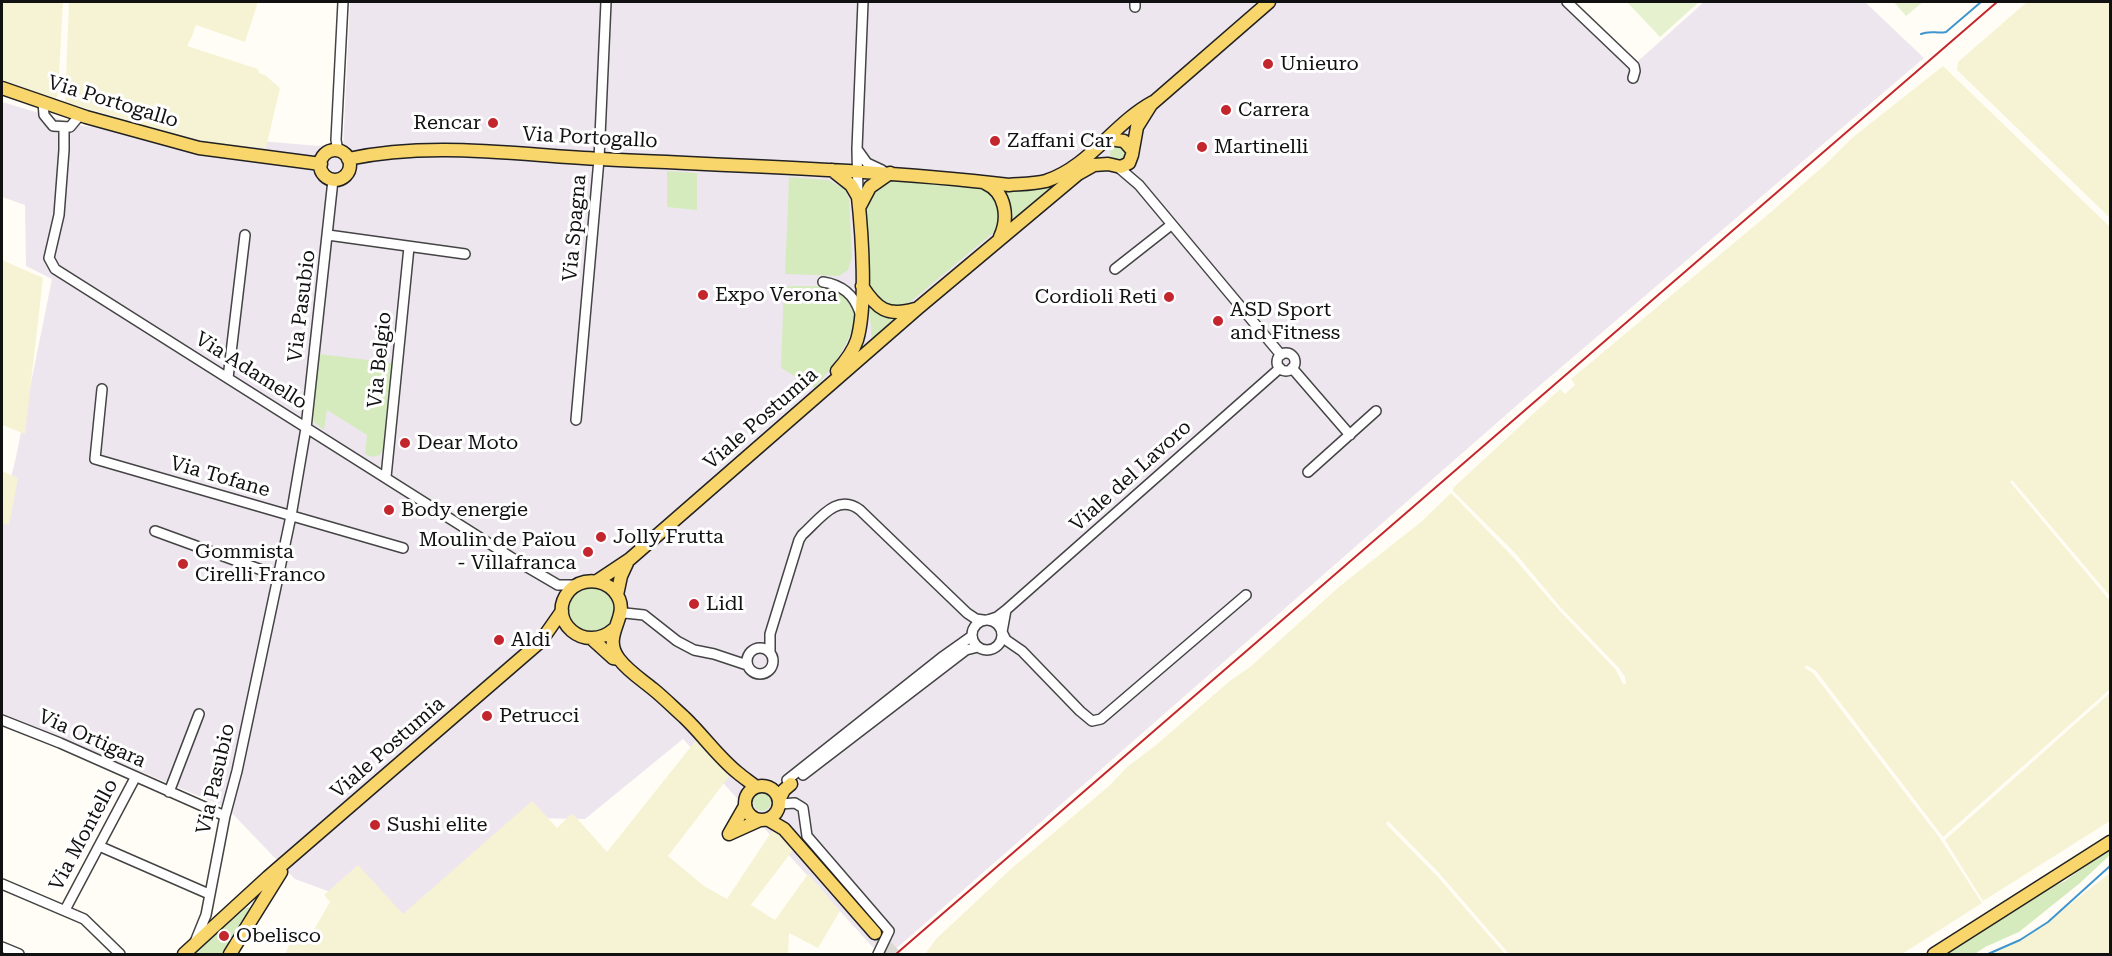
<!DOCTYPE html>
<meta charset="utf-8">
<style>
body{margin:0}
#map{position:relative;width:2112px;height:956px;overflow:hidden;background:#fffdf5;font-family:"Roboto Serif",serif}
canvas{display:block}
.frame{position:absolute;inset:0;border:3px solid #111;pointer-events:none}
</style>
<div id="map">
<canvas width="2112" height="956"></canvas>
<div class="frame"></div>
</div>
<script>
const g = document.querySelector('canvas').getContext('2d');
g.lineJoin = 'round';
function fillPath(path, color) { g.fillStyle = color; g.fill(path, 'evenodd'); }
function strokePath(path, color, width, dash) { g.strokeStyle = color; g.lineWidth = width; g.lineCap = dash ? 'butt' : 'round'; g.setLineDash(dash || []); g.stroke(path); }
function label(font, color, halo, rows, align = 'center') {
  g.font = font + ' "Roboto Serif",serif'; g.lineWidth = 6; g.setLineDash([]); g.textBaseline = 'middle'; g.strokeStyle = halo; g.fillStyle = color; for (const [text, x, y, turn = 0] of rows) {
    g.save(); g.translate(x, y); g.rotate((+turn || 0) * Math.PI / 180); g.textAlign = isNaN(turn) ? turn : align; if (halo) g.strokeText(text, 0, 0); g.fillText(text, 0, 0); g.restore();
  }
}
fillPath(new Path2D(`
 M 350,2 L 1565,2 L 1637,62 L 1704,2 L 1865,2 L 1924,58 L 1531,393 L 890,954 L 879,954 L 683,739 L 585,819 L 529,818 L 412,922 L 295,879 L 227,808 L 2,713 L 2,514 L 16,457 L 52,279 L 26,266 L 25,205 L 2,197 L 2,102 L 83,126 L 343,148 Z`), '#eee6ef');
fillPath(new Path2D(`
 M 2,2 L 63,2 L 58,93 L 56,99 L 2,80 Z
 M 69,2 L 258,2 L 245,42 L 196,25 L 192,36 L 187,46 L 258,69 L 259,73 L 265,75 L 280,88 L 266,148 L 218,144 L 177,135 L 65,102 Z
 M 2027,2 L 2110,2 L 2110,218 L 1957,70 L 1958,62 Z
 M 1943,66 L 2110,227 L 2110,596 L 2012,480 L 2010,482 L 2110,601 L 2110,689 L 1943,837 L 1816,671 L 1806,665 L 1805,668 L 1813,673 L 1939,837 L 1982,903 L 1902,954 L 1509,954 L 1439,873 L 1388,821 L 1386,824 L 1437,876 L 1505,954 L 925,954 L 936,939 L 1012,868 L 1109,786 L 1127,767 L 1156,745 L 1231,680 L 1250,667 L 1340,586 L 1421,522 L 1451,493 L 1513,557 L 1559,610 L 1616,670 L 1623,684 L 1626,684 L 1625,677 L 1619,668 L 1561,608 L 1516,554 L 1453,491 L 1453,488 L 1560,389 L 1565,394 L 1575,385 L 1571,379 L 1771,212 L 1828,162 L 1852,138 Z
 M 2,260 L 43,278 L 25,434 L 2,425 Z
 M 2,471 L 18,478 L 9,525 L 2,523 Z
 M 2110,693 L 2110,821 L 1983,901 L 1945,840 Z
 M 697,739 L 731,774 L 668,856 L 704,886 L 727,899 L 778,822 L 796,846 L 751,905 L 775,920 L 808,874 L 840,911 L 818,948 L 789,933 L 788,954 L 285,954 L 292,939 L 305,945 L 330,902 L 324,895 L 358,865 L 403,914 L 532,801 L 557,828 L 570,815 L 573,814 L 607,852 Z
 M 2110,873 L 2110,954 L 1987,954 L 2024,937 L 2043,925 Z`), '#f6f3d4');
fillPath(new Path2D(`
 M 1116,144 L 1129,150 L 1124,162 L 1112,160 L 1110,155 L 1111,148 Z
 M 667,171 L 697,173 L 697,210 L 667,207 Z
 M 789,177 L 828,180 L 845,189 L 849,199 L 852,257 L 848,270 L 839,276 L 785,274 Z
 M 895,179 L 977,187 C 999,194 1005,212 994,232 L 910,302 C 889,313 873,299 868,278 L 865,204 L 880,182 Z
 M 1056,182 L 1058,185 L 1008,224 L 998,188 Z
 M 784,286 C 797,287 830,284 840,290 C 877,313 832,368 815,388 L 781,368 Z
 M 866,303 L 903,314 L 872,342 L 870,316 Z
 M 319,354 L 393,363 L 384,447 L 380,455 L 372,457 L 365,454 L 367,435 L 327,410 L 324,430 L 314,422 L 312,408 Z
 M567 610a24 24 0 1 1 48 0a24 24 0 1 1-48 0Z
 M753 802a9 9 0 1 1 18 0a9 9 0 1 1-18 0Z
 M 2110,847 L 2110,855 L 2080,883 L 2019,932 L 1985,947 L 1975,954 L 1943,954 L 2032,897 L 2065,881 Z
 M 249,907 L 251,911 L 224,954 L 193,954 L 246,908 Z`), '#d5ebbd');
fillPath(new Path2D(`
 M 1627,2 L 1699,2 L 1660,37 Z
 M 1894,2 L 1923,2 L 1906,16 Z`), '#e6f2cf');
strokePath(new Path2D(`
 M 1921,34 C 1930,30 1938,34 1946,32 L 1981,2
 M 1988,954 L 2020,940 L 2048,922 L 2110,866`), '#3f96cf', 2);
strokePath(new Path2D(`
 M 875,933 L 894,954`), '#dbdad3', 12, [12, 6]);
const minor = new Path2D(`
 M 1567,2 L 1634,66 L 1635,71 L 1633,78
 M 1135,7 L 1135,2
 M 43,102 L 44,115 L 53,126 L 70,127 L 80,115
 M 64,128 L 64,150 L 59,215 L 49,258 L 55,269 L 517,561 L 558,585 L 576,585
 M 857,149 L 867,163 L 882,170
 M 338,151 L 336,140 L 343,2
 M 1118,167 L 1139,185 L 1281,355
 M 858,195 L 857,149 L 863,2
 M 328,235 L 465,254
 M 1115,269 L 1171,225
 M 823,282 C 842,285 854,294 860,313
 M1277 362a9 9 0 1 1 18 0a9 9 0 1 1-18 0Z
 M 1292,368 L 1350,435
 M 228,378 L 245,235
 M 102,389 L 95,459 L 403,548
 M 576,420 L 599,159 L 606,2
 M 1308,472 L 1376,411
 M 386,477 L 409,247
 M 155,531 L 278,576
 M 1006,610 L 1002,632 L 1006,640 L 1022,651 L 1080,711 L 1092,721 L 1101,719 L 1246,595
 M 620,616 L 625,613 L 644,615 L 677,641 L 694,650 L 714,654 L 747,665
 M972 635a15 15 0 1 1 30 0a15 15 0 1 1-30 0Z
 M 988,620 L 997,617 L 1006,610 L 1280,368
 M747 661a13 13 0 1 1 26 0a13 13 0 1 1-26 0Z
 M 770,652 L 770,634 L 799,540 L 802,535 C 819,520 837,492 860,510 L 967,613 L 976,619 L 983,620
 M 2,720 L 60,743 L 225,816
 M 803,775 L 966,650 L 978,647
 M 787,780 L 941,658 L 972,636
 M 169,792 L 199,714
 M 779,804 L 795,803 L 803,808 L 807,836 L 889,931 L 878,954
 M 99,846 L 209,894
 M 2,884 L 84,919 L 120,954
 M 65,910 L 135,778
 M 195,942 L 206,915 L 225,816 L 237,771 L 291,516 L 306,428 L 333,180
 M 2,947 L 19,954`);
const major = new Path2D(`
 M 2,88 L 86,117 L 199,148 L 321,164
 M 1147,108 L 1269,2
 M 1116,140 L 1124,141 L 1132,150
 M320 165a15 15 0 1 1 30 0a15 15 0 1 1-30 0Z
 M 348,159 C 432,141 517,155 601,159 C 738,166 873,169 1009,185 C 1021,184 1034,184 1046,181 C 1089,167 1114,123 1153,102
 M 832,170 L 851,185 L 858,197 C 862,234 867,306 857,340 C 853,352 845,362 837,371
 M 985,183 C 1006,192 1009,218 1000,237
 M 860,206 L 870,187 L 890,173
 M 862,286 C 877,309 887,317 915,309
 M 597,581 L 630,559 L 918,308 L 1078,174 L 1094,165 L 1108,164 L 1121,167 L 1129,163 L 1132,155 L 1137,127 L 1152,103
 M 617,595 L 621,576 L 627,563
 M 614,629 C 585,655 545,620 569,591 C 581,578 602,578 614,591 C 635,615 599,633 619,659 C 628,671 642,680 653,689 C 664,698 674,708 684,717 C 703,735 718,757 738,773 C 744,778 750,782 756,787
 M 592,639 L 613,658 L 619,659
 M745 803a17 17 0 1 1 34 0a17 17 0 1 1-34 0Z
 M 779,800 L 784,790 L 791,784
 M 767,819 L 784,829 L 875,933
 M 729,834 L 760,820
 M 729,834 L 745,806
 M 184,954 L 268,877 L 541,641 L 562,611
 M 230,954 L 281,872
 M 1934,954 L 2110,842`);
strokePath(minor, '#444', 12);
strokePath(major, '#222', 15);
strokePath(minor, '#fff', 9);
strokePath(major, '#f9d66b', 12);
strokePath(new Path2D(`
 M 896,954 L 1997,2`), '#c4262e', 2);
for (const [x, y, r, color] of [
 [1268,64,6,"#c4262e"],
 [1226,110,6,"#c4262e"],
 [493,123,6,"#c4262e"],
 [995,141,6,"#c4262e"],
 [1202,147,6,"#c4262e"],
 [703,295,6,"#c4262e"],
 [1169,297,6,"#c4262e"],
 [1218,321,6,"#c4262e"],
 [405,443,6,"#c4262e"],
 [389,510,6,"#c4262e"],
 [601,537,6,"#c4262e"],
 [588,552,6,"#c4262e"],
 [183,564,6,"#c4262e"],
 [694,604,6,"#c4262e"],
 [499,640,6,"#c4262e"],
 [487,716,6,"#c4262e"],
 [375,825,6,"#c4262e"],
 [224,936,6,"#c4262e"]
]) { const dot = new Path2D(); dot.arc(x, y, r, 0, 2 * Math.PI); g.fillStyle = color; g.fill(dot); strokePath(dot, '#fff', 2); }
label('20px', '#111', '#fff', [
 ["Unieuro",1280,64],
 ["Carrera",1238,110],
 ["Rencar",481,123,"right"],
 ["Zaffani Car",1007,141],
 ["Martinelli",1214,147],
 ["Expo Verona",715,295],
 ["Cordioli Reti",1157,297,"right"],
 ["ASD Sport",1230,310],
 ["and Fitness",1230,333],
 ["Dear Moto",417,443],
 ["Body energie",401,510],
 ["Jolly Frutta",613,537],
 ["Moulin de Païou",576,540,"right"],
 ["- Villafranca",576,563,"right"],
 ["Gommista",195,552],
 ["Cirelli Franco",195,575],
 ["Lidl",706,604],
 ["Aldi",511,640],
 ["Petrucci",499,716],
 ["Sushi elite",387,825],
 ["Obelisco",236,936]
], 'left');
label('20px', '#111', '#fff', [
 ["Via Portogallo",113,102,17],
 ["Via Portogallo",590,138,3],
 ["Via Spagna",575,228,-85],
 ["Via Pasubio",302,306,-83],
 ["Via Belgio",380,360,-84],
 ["Via Adamello",251,371,32],
 ["Viale Postumia",761,419,-41],
 ["Viale del Lavoro",1131,476,-42],
 ["Via Tofane",220,477,16],
 ["Via Ortigara",92,739,24],
 ["Viale Postumia",388,748,-41],
 ["Via Pasubio",216,779,-77],
 ["Via Montello",84,835,-62]
]);
</script>
